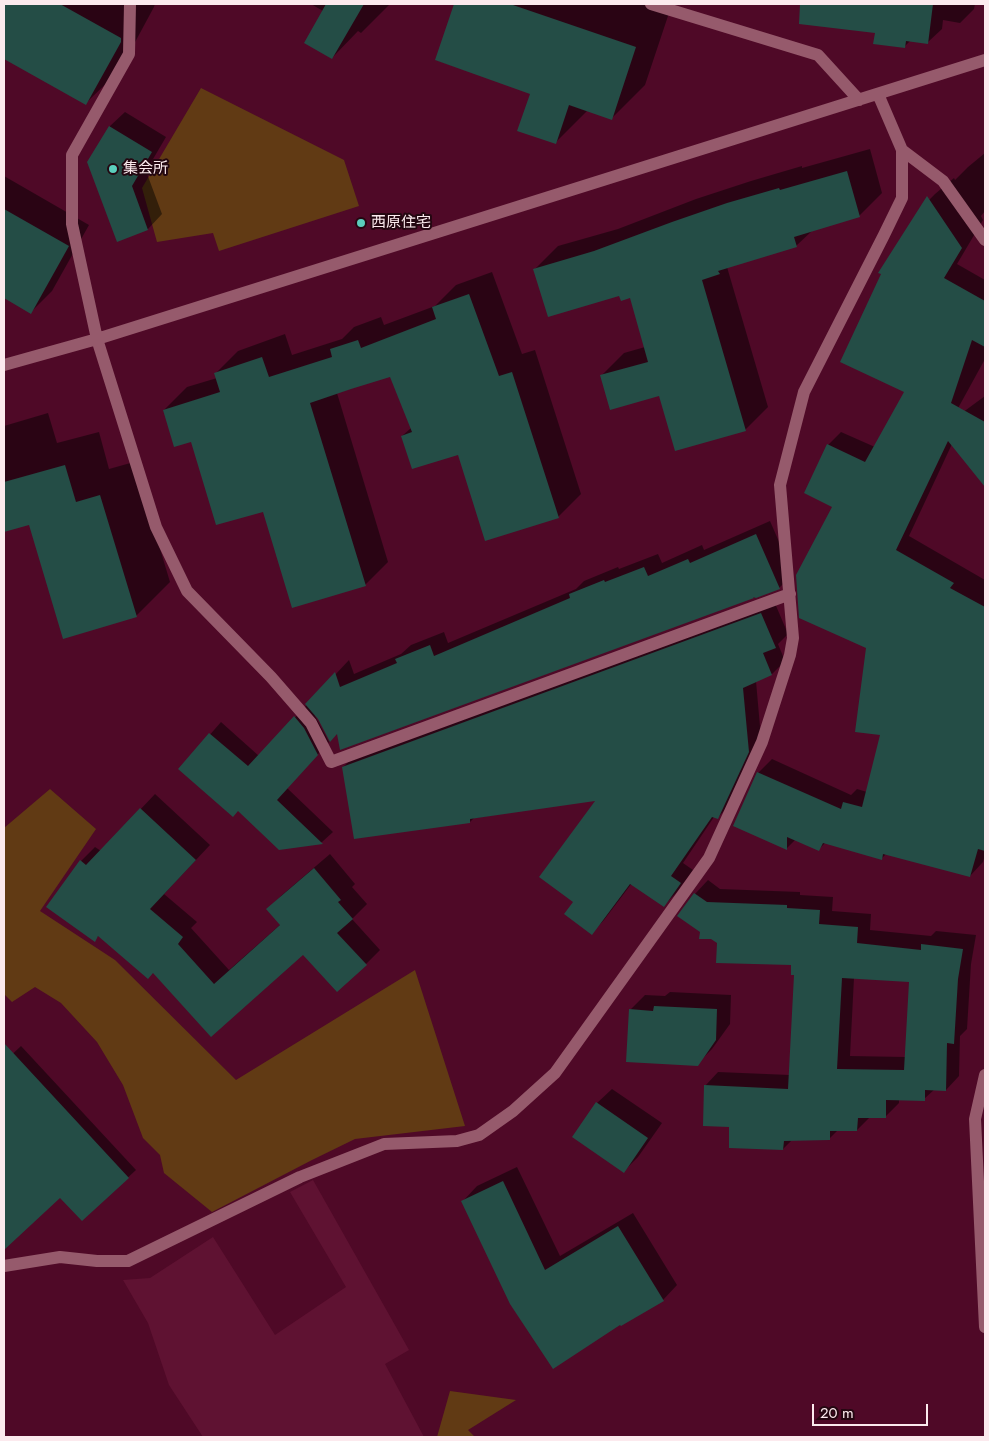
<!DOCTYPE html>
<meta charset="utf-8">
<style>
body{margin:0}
#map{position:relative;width:989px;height:1441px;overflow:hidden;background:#4f0927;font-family:Jost,sans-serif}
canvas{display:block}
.frame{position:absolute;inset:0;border:5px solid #fceaee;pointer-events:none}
.scale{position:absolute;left:812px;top:1404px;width:116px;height:22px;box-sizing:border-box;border:2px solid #fceaee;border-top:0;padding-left:6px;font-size:15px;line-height:18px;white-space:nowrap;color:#fceaee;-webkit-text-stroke:4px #240711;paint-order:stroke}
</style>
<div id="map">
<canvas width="989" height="1441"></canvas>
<div class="frame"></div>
<div class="scale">20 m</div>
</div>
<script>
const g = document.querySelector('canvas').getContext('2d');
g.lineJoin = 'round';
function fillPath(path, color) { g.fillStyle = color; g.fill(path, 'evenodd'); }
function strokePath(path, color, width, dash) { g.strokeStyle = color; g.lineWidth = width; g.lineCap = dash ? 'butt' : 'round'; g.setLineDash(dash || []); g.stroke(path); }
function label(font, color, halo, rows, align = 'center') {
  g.font = font + ' Jost,"Noto Sans JP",sans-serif'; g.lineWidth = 4; g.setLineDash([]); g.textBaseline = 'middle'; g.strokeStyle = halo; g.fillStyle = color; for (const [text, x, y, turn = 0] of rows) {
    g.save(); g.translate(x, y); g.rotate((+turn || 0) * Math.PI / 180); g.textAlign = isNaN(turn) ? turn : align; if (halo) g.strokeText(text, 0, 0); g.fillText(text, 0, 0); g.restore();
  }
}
fillPath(new Path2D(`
 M 313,1180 L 409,1350 L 385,1364 L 424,1437 L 203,1437 L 169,1385 L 148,1323 L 123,1280 L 150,1278 L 213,1237 L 275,1335 L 346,1287 L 290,1192 Z`), '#5f1232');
fillPath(new Path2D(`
 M 201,88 L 344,160 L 359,206 L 219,251 L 213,233 L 157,242 L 142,188 Z
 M 50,789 L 96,829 L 40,911 L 115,960 L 236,1080 L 415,970 L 465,1126 L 355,1139 L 312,1160 L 212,1212 L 164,1173 L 160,1155 L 143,1138 L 123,1085 L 97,1042 L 61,1003 L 35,987 L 12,1002 L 4,994 L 4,828 Z
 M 450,1391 L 516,1400 L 468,1430 L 475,1437 L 437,1437 Z`), '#613a14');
fillPath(new Path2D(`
 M 4,4 L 155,4 L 154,7 L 120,70 L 86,103 L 4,58 Z
 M 311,4 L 390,4 L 361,33 L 358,31 L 332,58 L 323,11 Z
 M 456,4 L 641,4 L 669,13 L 645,85 L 611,119 L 588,110 L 556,142 L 532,93 L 436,60 Z
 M 855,4 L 975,4 L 974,9 L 960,23 L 943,20 L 942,29 L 928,42 L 911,40 L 904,47 L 876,32 L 851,29 Z
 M 125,112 L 166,137 L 146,171 L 162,214 L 148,229 L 118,240 L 89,163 L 110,126 Z
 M 870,149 L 882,193 L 859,216 L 813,230 L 796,246 L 727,267 L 768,407 L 745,430 L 659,394 L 601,376 L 624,353 L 645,347 L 630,296 L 619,294 L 535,269 L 558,246 L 618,229 L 696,199 L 751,181 L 802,166 L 802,168 Z
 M 985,153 L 985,211 L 981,216 L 983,220 L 957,264 L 985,280 L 985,359 L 951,421 L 985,396 L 985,484 L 952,444 L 909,536 L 985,580 L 985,855 L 983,862 L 970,876 L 886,854 L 881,859 L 826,842 L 819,849 L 796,839 L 787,848 L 758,773 L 772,759 L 851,795 L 857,789 L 867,792 L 882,734 L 867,647 L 834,506 L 828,445 L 841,432 L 875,447 L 905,392 L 921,208 L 935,194 L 954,178 L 955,180 L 968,167 Z
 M 4,176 L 89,225 L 52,291 L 31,312 L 4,297 Z
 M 492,272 L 522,354 L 535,350 L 581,494 L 558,517 L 459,454 L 402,436 L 411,428 L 391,375 L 337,393 L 388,562 L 365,585 L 264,510 L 192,440 L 164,410 L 187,387 L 217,378 L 215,374 L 238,351 L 285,334 L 292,355 L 342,339 L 354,327 L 381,317 L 384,325 L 435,306 L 456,285 Z
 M 48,413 L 57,443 L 99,432 L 109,469 L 134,462 L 170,582 L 136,616 L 30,523 L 4,531 L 4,426 Z
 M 770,521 L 793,574 L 779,588 L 341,749 L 338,732 L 314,714 L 329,742 L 287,788 L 333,832 L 322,842 L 279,849 L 238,809 L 180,769 L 221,722 L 259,756 L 349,660 L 354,674 L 401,654 L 411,645 L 444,632 L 448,643 L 576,589 L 584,581 L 618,567 L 619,569 L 658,554 L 662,563 L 702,545 L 704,550 Z
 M 774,601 L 788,634 L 778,644 L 785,661 L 772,674 L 756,681 L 761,738 L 730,805 L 717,818 L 714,817 L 683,863 L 693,870 L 677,892 L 664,905 L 632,883 L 604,920 L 592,933 L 575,902 L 598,799 L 474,818 L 470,822 L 343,767 L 357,754 Z
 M 155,794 L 210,845 L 164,894 L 197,922 L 191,928 L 229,970 L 281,924 L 268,909 L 282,895 L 330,854 L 355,884 L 352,887 L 367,904 L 352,919 L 380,950 L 366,964 L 303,954 L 211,1035 L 153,972 L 99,935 L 94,940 L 81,861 L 95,847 L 101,851 Z
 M 708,880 L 720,889 L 800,892 L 800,895 L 833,897 L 832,911 L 871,914 L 870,930 L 931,936 L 936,931 L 976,935 L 971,964 L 967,1029 L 960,1036 L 959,1076 L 946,1090 L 935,1089 L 924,1099 L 899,1099 L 899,1103 L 885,1117 L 870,1117 L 857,1130 L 838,1130 L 830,1138 L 792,1140 L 783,1149 L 731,1126 L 705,1086 L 718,1072 L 790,1075 L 795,974 L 793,964 L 718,943 L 701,931 L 695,894 ZM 854,978 L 911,981 L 906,1057 L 850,1056 Z
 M 670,992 L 731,995 L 730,1024 L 712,1049 L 697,1064 L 630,1010 L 645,995 L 665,996 Z
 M 21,1046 L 136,1170 L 82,1220 L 60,1196 L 10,1242 L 4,1236 L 4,1062 Z
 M 612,1089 L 662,1123 L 638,1157 L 624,1171 L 597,1103 Z
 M 517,1167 L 560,1256 L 633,1213 L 677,1285 L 663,1300 L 621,1323 L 553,1367 L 463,1201 L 477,1186 Z`), '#0007');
fillPath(new Path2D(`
 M 4,4 L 60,4 L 121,38 L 121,42 L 86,105 L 4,59 Z
 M 326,4 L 364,4 L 332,59 L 304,43 Z
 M 454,4 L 510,4 L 636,47 L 612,120 L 569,105 L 556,144 L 517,131 L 530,94 L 435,60 Z
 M 800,4 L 933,4 L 928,44 L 906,41 L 905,48 L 873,44 L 875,33 L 799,24 Z
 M 109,126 L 152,152 L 132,186 L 148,230 L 117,242 L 87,162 Z
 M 847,171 L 860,217 L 794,237 L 797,247 L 718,271 L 720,274 L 702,280 L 746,431 L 675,451 L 659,396 L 610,410 L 600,375 L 648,362 L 630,298 L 621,301 L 619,296 L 548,317 L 533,269 L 594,251 L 672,222 L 727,203 L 779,188 L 780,190 Z
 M 927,196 L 962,248 L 944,278 L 985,301 L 985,347 L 972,340 L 951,403 L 985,422 L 985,487 L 948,441 L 896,550 L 954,583 L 950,588 L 985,607 L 985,851 L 978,849 L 970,877 L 883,854 L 882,860 L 823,843 L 819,851 L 787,837 L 787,850 L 733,826 L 757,772 L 841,809 L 843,802 L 862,807 L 880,735 L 855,732 L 866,648 L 799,618 L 796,575 L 832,507 L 804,493 L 827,444 L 865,462 L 904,392 L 840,362 L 881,274 L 878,273 Z
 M 4,209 L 69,246 L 31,314 L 4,298 Z
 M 469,294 L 499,376 L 512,372 L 559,518 L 485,541 L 458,455 L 412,469 L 401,436 L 412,432 L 390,377 L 351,389 L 310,403 L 366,586 L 292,608 L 263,512 L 216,525 L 191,442 L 174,447 L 163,410 L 220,392 L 214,373 L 262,357 L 269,377 L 332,357 L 330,349 L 358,340 L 361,348 L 436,319 L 432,307 Z
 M 65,465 L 76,502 L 100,495 L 137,617 L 63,639 L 29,525 L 4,532 L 4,482 Z
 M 756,534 L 780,589 L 756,598 L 753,597 L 754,598 L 340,750 L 337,734 L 330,742 L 318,719 L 305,704 L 335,672 L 340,687 L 397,663 L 395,659 L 430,645 L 434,656 L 570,598 L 569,594 L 604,580 L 605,582 L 644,567 L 648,576 L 688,559 L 690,563 Z
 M 761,613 L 776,648 L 763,653 L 772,675 L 743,688 L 749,752 L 718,819 L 712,817 L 671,876 L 681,883 L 664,907 L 630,884 L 592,935 L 564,914 L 573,902 L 539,877 L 595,801 L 470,819 L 470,823 L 354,839 L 342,767 Z
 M 294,716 L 304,728 L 318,755 L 277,800 L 323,844 L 279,850 L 238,811 L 233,817 L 178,769 L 209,733 L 248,766 Z
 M 140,808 L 196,860 L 150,909 L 183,937 L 178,944 L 214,984 L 280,925 L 266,909 L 314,868 L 341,900 L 338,902 L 353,919 L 337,933 L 367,965 L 337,992 L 303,955 L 211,1037 L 153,973 L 148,979 L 98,936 L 95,942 L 46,907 L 80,860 L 86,865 Z
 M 694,893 L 707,902 L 787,905 L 787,908 L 820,910 L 819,924 L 858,927 L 857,943 L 921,950 L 921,944 L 963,949 L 958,979 L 954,1044 L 947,1043 L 946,1091 L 925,1090 L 925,1101 L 886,1100 L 886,1118 L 858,1118 L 857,1131 L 830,1131 L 830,1140 L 784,1141 L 783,1150 L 729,1148 L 729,1127 L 703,1126 L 704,1085 L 788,1089 L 794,975 L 791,975 L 791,965 L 716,963 L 717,943 L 711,939 L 699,939 L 700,932 L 677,916 ZM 842,978 L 909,982 L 904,1070 L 837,1069 Z
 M 654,1006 L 717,1009 L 716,1040 L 698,1066 L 626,1062 L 629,1009 L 653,1011 Z
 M 4,1043 L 129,1178 L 82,1221 L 60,1198 L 4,1250 Z
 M 596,1102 L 648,1138 L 624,1173 L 572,1137 Z
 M 503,1181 L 545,1270 L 618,1226 L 664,1301 L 621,1326 L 620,1325 L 553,1369 L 510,1304 L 461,1201 Z`), '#244d46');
strokePath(new Path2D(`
 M 130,4 L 129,54 L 72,155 L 72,224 L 97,339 L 156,527 L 187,591 L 271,677 L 311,723 L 331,762 L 790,594
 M 651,4 L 818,55 L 859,100
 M 902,150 L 943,181 L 985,240
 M 4,365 L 97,339 L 985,60
 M 985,1075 L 975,1119 L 985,1327
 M 4,1266 L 60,1257 L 97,1261 L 128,1261 L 300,1177 L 384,1144 L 457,1141 L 479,1135 L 513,1111 L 555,1073 L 709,858 L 762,742 L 790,655 L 793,638 L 780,485 L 804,392 L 884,235 L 902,198 L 902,150 L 878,94`), '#965a6c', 12);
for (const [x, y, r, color] of [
 [113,169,5,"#5bcebc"],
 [361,223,5,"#5bcebc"]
]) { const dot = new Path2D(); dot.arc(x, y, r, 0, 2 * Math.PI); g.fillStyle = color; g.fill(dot); strokePath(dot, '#240711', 2); }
label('15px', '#fceaee', '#240711', [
 ["集会所",123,169],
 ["西原住宅",371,223]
], 'left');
</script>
